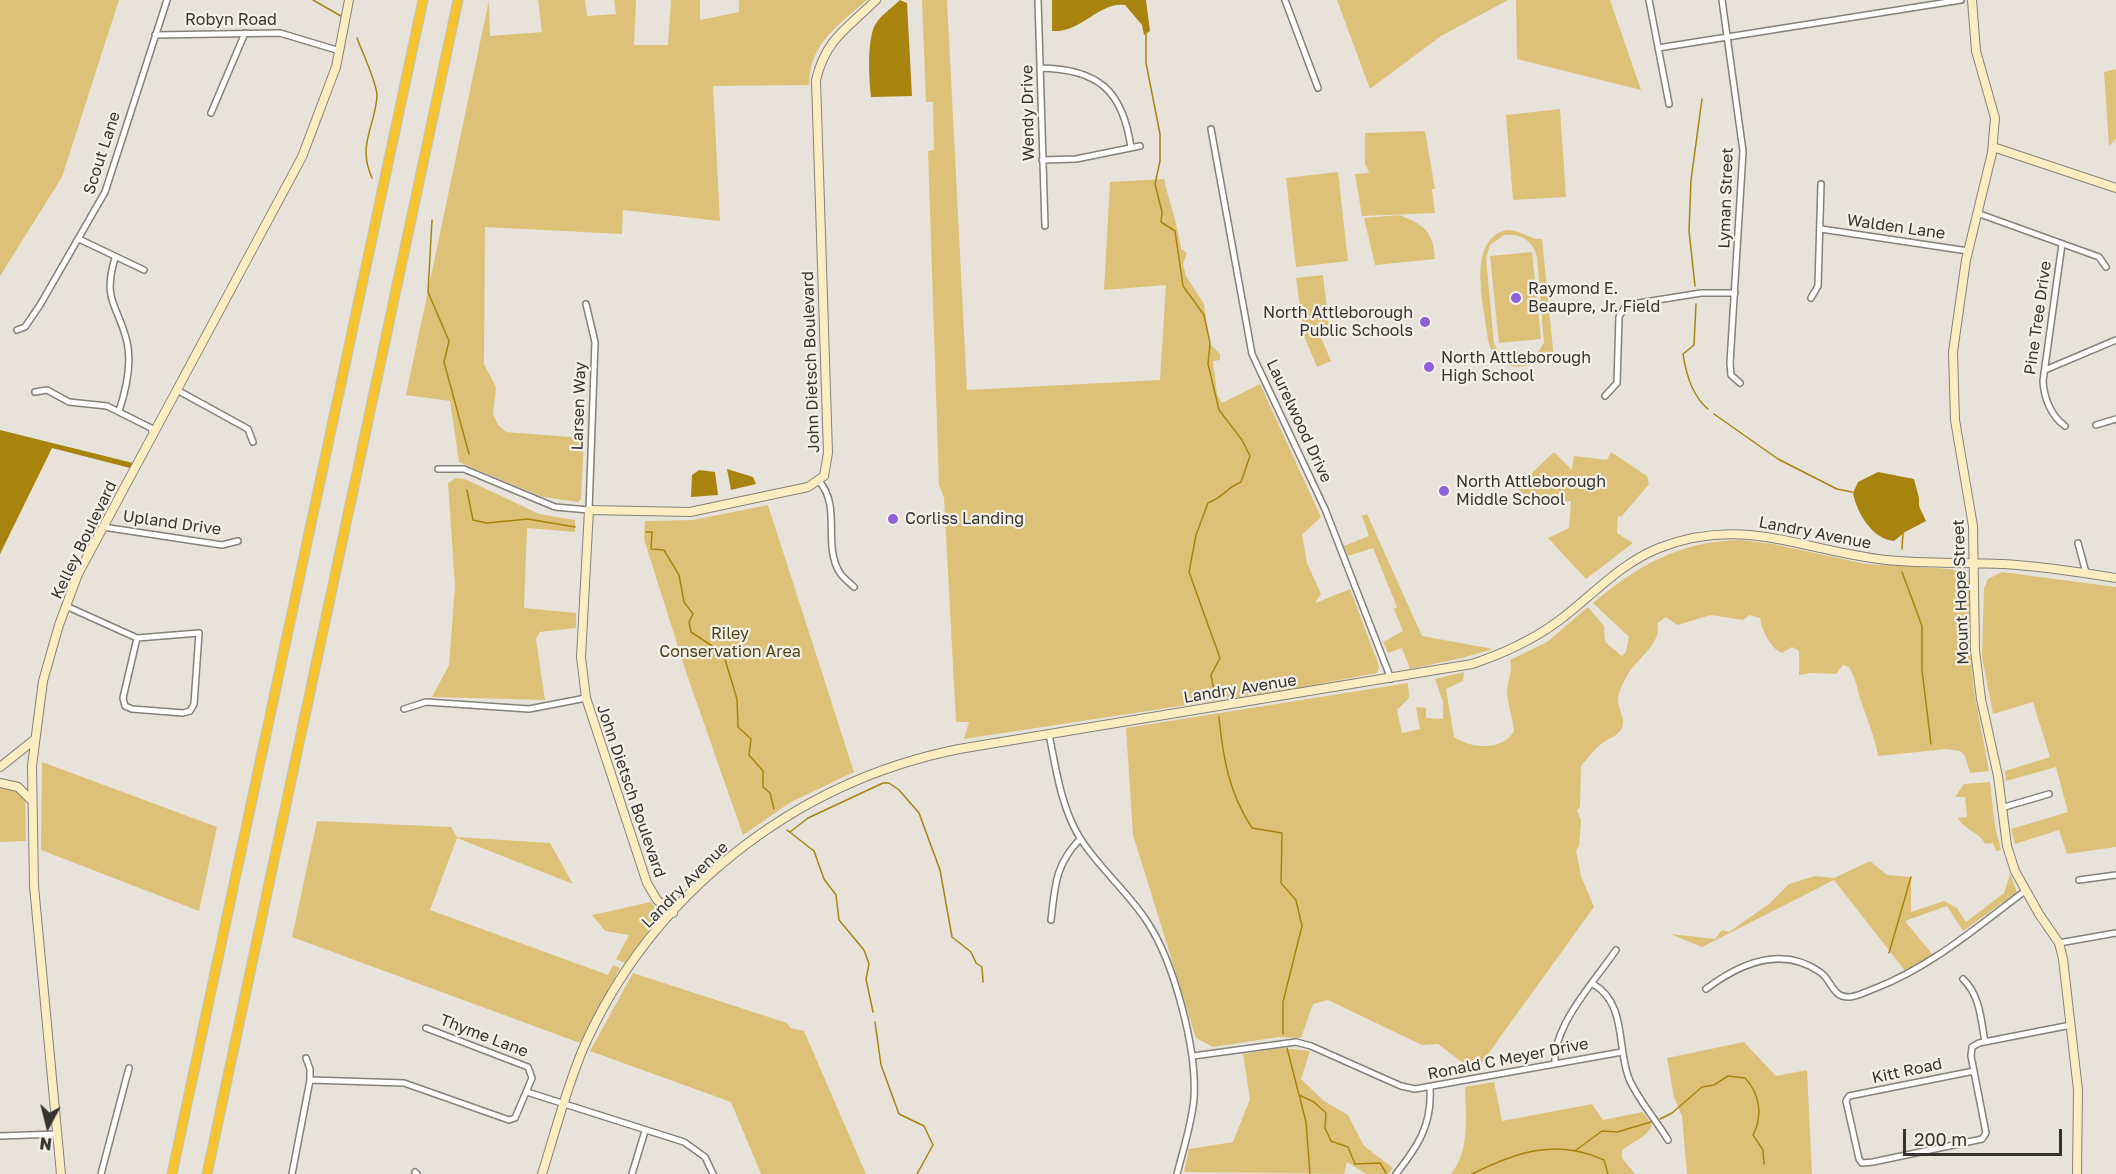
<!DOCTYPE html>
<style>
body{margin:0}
#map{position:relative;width:2116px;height:1174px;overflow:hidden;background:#e7e3db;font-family:"Golos Text",sans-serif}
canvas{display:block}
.north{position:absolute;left:18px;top:1096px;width:60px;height:60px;-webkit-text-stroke:4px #f4f0e8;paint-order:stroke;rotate:187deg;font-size:16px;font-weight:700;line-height:24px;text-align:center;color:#353330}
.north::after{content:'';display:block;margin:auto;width:21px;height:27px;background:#353330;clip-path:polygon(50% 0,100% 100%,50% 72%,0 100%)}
.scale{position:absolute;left:1903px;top:1129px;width:159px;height:27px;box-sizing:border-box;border:3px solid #353330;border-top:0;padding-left:8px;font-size:18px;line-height:21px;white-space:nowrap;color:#353330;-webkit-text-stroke:4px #f4f0e8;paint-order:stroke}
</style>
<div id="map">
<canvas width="2116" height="1174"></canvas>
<div class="north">N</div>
<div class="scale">200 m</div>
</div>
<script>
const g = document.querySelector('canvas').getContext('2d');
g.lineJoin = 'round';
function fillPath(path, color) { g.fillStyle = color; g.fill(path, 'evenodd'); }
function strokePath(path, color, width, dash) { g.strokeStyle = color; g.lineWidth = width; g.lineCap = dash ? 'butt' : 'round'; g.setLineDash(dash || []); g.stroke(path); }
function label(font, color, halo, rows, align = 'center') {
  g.font = font + ' "Golos Text",sans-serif'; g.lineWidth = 4.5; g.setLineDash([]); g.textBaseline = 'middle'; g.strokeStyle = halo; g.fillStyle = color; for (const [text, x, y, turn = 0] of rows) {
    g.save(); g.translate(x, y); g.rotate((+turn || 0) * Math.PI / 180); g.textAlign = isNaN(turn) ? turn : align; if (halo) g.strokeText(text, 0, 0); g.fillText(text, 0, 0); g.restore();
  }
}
fillPath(new Path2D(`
 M 0,0 L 119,0 L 62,177 L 0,276 Z
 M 489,0 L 490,36 L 542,32 L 538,0 L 585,0 L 587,16 L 616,14 L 614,0 L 636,0 L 634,45 L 668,45 L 671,0 L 700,0 L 700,20 L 739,12 L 739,0 L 867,0 C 839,25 810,42 809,85 L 713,86 L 720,221 L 623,210 L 622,234 L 485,227 L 484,364 L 496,387 L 493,414 L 498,425 L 506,432 L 584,438 L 581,499 L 578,502 L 543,497 L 459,462 L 450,401 L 406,395 Z
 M 922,0 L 947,0 L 967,390 L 1160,380 L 1166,285 L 1104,290 L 1110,182 L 1164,179 C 1169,203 1178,224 1181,249 L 1187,253 L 1183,264 L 1186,276 L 1204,304 L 1209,343 L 1220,354 L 1220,360 L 1213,361 L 1217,394 L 1222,403 L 1260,384 L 1321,517 L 1302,535 L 1307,563 L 1321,594 L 1315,603 L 1350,589 L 1379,666 L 1377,673 L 1292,689 L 964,739 L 969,722 L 956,722 L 944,498 L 939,485 L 928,151 L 934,150 L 933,102 L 926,102 Z
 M 1337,0 L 1508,0 L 1441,36 L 1370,89 Z
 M 1516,0 L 1610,0 L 1641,90 L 1517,59 Z
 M 2116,69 L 2116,139 L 2109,146 L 2104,72 Z
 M 1560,109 L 1566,197 L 1513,200 L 1506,115 Z
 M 1425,131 L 1435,189 L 1432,189 L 1435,213 L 1362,216 L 1355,174 L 1369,173 L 1365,163 L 1365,133 Z
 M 1338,172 L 1348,261 L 1296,267 L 1286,178 Z
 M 1399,215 C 1424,225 1433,230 1435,259 L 1375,265 L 1364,218 Z
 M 1506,230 C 1520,229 1530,240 1542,239 L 1554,359 L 1547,360 L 1546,352 C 1528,376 1494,370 1488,340 C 1485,308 1465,241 1506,230 ZM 1504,235 C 1521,233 1533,241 1537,257 L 1544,343 L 1534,358 L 1517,362 L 1501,355 L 1494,344 L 1486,258 L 1490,245 Z
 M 1532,252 L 1541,339 L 1499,343 L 1490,256 Z
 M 1323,275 L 1330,333 L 1320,335 L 1331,361 L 1317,367 L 1304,336 L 1296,278 Z
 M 1554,452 L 1572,470 L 1574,456 L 1607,460 L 1611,452 L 1647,476 L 1649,484 L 1621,517 L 1618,516 L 1617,533 L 1633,543 L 1586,579 L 1548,538 L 1569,528 L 1571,501 C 1547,504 1536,504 1516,488 Z
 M 456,478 L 465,479 L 539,514 L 575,520 L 575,532 L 527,528 L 524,608 L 576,613 L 576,628 L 540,632 L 536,639 L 545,700 L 432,697 L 449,665 L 455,586 L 448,483 Z
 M 768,505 L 854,772 L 791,802 L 743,835 L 685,669 L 644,539 L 645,521 L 693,520 Z
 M 1367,514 L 1422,636 L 1493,649 L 1462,658 L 1410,669 L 1402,648 L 1388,653 L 1383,642 L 1403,631 L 1394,609 L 1397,607 L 1373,548 L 1348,556 L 1344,546 L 1369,536 L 1362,516 Z
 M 1740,540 L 1773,544 L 1866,564 L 1952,569 L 1964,574 L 1969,582 L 1969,638 L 1974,691 L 1989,771 L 1970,773 L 1965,756 L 1960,751 L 1947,749 L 1878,756 C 1875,737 1868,722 1862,704 C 1857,691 1857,680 1849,667 L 1843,665 L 1836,674 L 1811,673 L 1799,675 L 1799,651 L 1792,647 L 1782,653 C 1771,649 1761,629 1760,618 L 1749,615 L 1743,620 L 1711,615 L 1677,625 L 1666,617 L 1657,623 C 1664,641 1637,659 1628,674 C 1624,681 1618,692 1618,700 C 1618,709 1626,719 1622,728 C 1618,736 1611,737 1604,742 C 1595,748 1588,758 1581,766 L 1580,807 L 1577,810 L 1581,821 L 1579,846 L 1576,850 L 1581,876 L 1594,907 L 1475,1072 L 1438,1044 L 1422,1045 L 1328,1000 L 1313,1004 L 1301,1038 L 1279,1037 L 1213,1047 L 1196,1038 L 1133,835 L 1126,728 L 1408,683 L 1409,698 L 1397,710 L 1402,733 L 1420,729 L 1416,707 L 1426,708 L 1426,718 L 1443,719 L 1443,702 L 1435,679 L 1464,672 L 1463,681 L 1446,689 L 1454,737 C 1472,749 1503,751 1514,731 C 1513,718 1508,706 1507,693 C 1507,681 1513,672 1510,660 L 1547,642 L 1588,607 L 1604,626 L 1605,642 L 1622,656 L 1626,652 L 1629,637 L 1593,603 C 1637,566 1680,541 1740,540 Z
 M 2002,572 L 2116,587 L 2116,847 L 2067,854 L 2059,830 L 2015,844 L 2011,829 L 2068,812 L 2056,767 L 2006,781 L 2005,771 L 2050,757 L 2033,702 L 1993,714 L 1982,657 L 1984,588 L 1988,579 Z
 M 42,762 L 217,827 L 199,911 L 41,850 Z
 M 1990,782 L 1995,826 L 2001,850 L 1996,851 L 1993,843 L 1985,844 C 1980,832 1965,831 1958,818 L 1967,817 L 1965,797 L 1955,797 L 1964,784 Z
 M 0,787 L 16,791 L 25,801 L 26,841 L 0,842 Z
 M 317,821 L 451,827 L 457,837 L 550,843 L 573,884 L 457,838 L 430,910 L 608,975 L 613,965 L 620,968 L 580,1043 L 292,937 Z
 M 1870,861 L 1887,875 L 1911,877 L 1911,912 L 1944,901 L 1957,908 L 1966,922 L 2004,893 L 2010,874 L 2017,892 L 1963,931 L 1947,906 L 1905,921 L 1933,955 L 1906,972 L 1834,880 L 1702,947 L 1670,934 L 1715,939 L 1722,930 L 1729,932 L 1769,904 L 1789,884 L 1815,876 L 1834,878 Z
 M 651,902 L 656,909 L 656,920 L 625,963 L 616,959 L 629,935 L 605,931 L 592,915 Z
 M 633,973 L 787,1023 L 790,1028 L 804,1031 L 866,1174 L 761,1174 L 731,1102 L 590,1051 Z
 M 1744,1042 L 1776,1076 L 1807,1070 L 1812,1174 L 1687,1174 L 1682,1116 L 1674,1097 L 1667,1058 Z
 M 1280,1048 L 1310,1051 L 1301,1079 L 1324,1101 L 1348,1115 L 1364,1146 L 1393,1168 L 1388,1174 L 1366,1174 L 1347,1162 L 1344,1174 L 1184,1172 L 1189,1149 L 1233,1142 L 1250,1099 L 1243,1054 Z
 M 1494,1082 L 1502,1121 L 1592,1104 L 1603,1120 L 1643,1112 L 1652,1125 C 1647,1138 1632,1141 1622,1151 L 1622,1158 L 1635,1174 L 1451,1174 C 1470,1151 1466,1115 1465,1087 Z`), '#dec178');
fillPath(new Path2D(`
 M 900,0 L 907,3 L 912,96 L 871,97 C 869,79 867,44 874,27 C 879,16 892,8 900,0 Z
 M 1052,0 L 1146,0 L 1150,31 L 1144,35 L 1142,25 L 1125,5 C 1099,1 1082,33 1052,31 Z
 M 0,430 L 133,463 L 130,468 L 52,448 L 0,554 Z
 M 727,469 L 753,477 L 756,484 L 731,490 Z
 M 699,470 L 715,472 L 718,495 L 691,497 L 692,475 Z
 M 1878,472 L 1914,479 L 1919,498 L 1919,506 L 1926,521 L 1905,532 L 1894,541 C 1872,539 1857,513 1853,493 L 1858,482 Z`), '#a8840f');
strokePath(new Path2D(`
 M 313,0 L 341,16
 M 1146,33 L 1146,63 L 1160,134 L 1160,161 L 1155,184 L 1162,212 L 1161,222 L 1175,231 L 1183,286 L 1204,315 L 1210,343 L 1208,364 L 1219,410 L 1242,440 L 1250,456 L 1241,482 C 1226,488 1225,496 1208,503 L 1196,535 L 1189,572 L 1220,658 L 1211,675 L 1215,696
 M 357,38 C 362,52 377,82 377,96 C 375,127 357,145 372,178
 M 432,220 L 428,292 L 449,341 L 444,362 L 469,454
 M 1695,286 L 1689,231 L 1691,180 L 1702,99
 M 1696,304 L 1694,345 L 1683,354 C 1686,374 1692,396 1708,409
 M 1714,414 L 1778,459 L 1837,489 L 1852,492
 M 467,490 L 473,520 L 487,523 L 528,519 L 575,527
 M 646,532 L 652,532 L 651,549 L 664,550 L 679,575 L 684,602 L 693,614 L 689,622 L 691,632 L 723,653 L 737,699 L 738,727 L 751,739 L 749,755 L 763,771 L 763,787 L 770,793 L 774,809
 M 1902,549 L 1903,532
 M 1902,572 L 1922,626 L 1922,670 L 1931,744
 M 1219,717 C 1223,758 1229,793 1252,828 L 1282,833 L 1281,883 L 1296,900 L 1302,926 L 1283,1002 L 1283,1034
 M 787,830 L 814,851 L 824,879 L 836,895 L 839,920 L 864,950 L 869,964 L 866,979 L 873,1012
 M 790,832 L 808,818 L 883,783 L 889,783 L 899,790 L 919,813 L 940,870 L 952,937 L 971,952 L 976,963 L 982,967 L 983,982
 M 1889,953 L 1911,877
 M 875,1022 L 881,1065 L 899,1114 L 924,1126 L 933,1145 L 917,1174
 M 1287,1048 L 1306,1122 L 1310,1174
 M 1299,1095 L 1314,1102 L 1326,1113 L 1325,1128 L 1331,1141 L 1348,1147 L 1355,1164 L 1380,1163 L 1386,1173
 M 1660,1119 L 1672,1113 L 1702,1087 L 1714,1085 L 1728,1076 L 1745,1078 C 1760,1094 1763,1116 1753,1135 L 1763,1150 L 1764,1164
 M 1576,1150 L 1602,1131 L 1617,1132 L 1651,1122
 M 1472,1174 C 1516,1152 1557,1138 1604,1160 L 1608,1174`), '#a8840f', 1.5);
const street = new Path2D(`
 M 1038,0 L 1045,226
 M 1285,0 L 1318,88
 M 1649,0 L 1669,104
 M 1722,0 L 1743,151 L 1730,363 L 1731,375 L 1740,383
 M 155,35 L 280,33 L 340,51
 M 1658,48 L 1961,0
 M 1040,68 C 1098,69 1123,90 1131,148
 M 211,113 L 245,33
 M 1211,129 L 1252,354 L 1325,509 L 1391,679
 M 1042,160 L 1076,159 L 1140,146
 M 1977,213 L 2099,257 L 2106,267
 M 1821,229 L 1968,251
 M 79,239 L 144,270
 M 2062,244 L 2043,381 C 2044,398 2051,416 2065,426
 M 115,258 C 102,302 118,304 127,342 C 132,364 126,390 119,411
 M 1811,298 L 1818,286 L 1821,184
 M 17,330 L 25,327 L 40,305 L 105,192 L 167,0
 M 2045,370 L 2116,340
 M 177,390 L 248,429 L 253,442
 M 35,392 L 47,390 L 69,402 L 107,406 L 151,428 L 153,435
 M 1605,396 L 1617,383 L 1619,317 L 1626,305 L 1701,293 L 1735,293
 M 2096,425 L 2116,419
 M 438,469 L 464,469 L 555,507 L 589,510 L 595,342 L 586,304
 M 819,481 C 842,507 822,545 840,573 C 843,578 850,583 854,587
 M 103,527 L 222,545 L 238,541
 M 2078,543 L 2086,573
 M 66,606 L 137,638 L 199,633 L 194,704 L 190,711 L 183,713 L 132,709 L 125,706 L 123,698 L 137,638
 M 404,709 L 426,702 L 529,709 L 586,698
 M 1049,734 C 1056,769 1061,807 1080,838 C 1099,868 1127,891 1146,920 C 1174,961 1197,1049 1194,1098 C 1192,1123 1183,1150 1177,1174
 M 2001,808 L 2049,794
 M 2079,880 L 2116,875
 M 1051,920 C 1055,886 1055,865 1080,839
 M 2059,943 L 2116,933
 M 1963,979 C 1980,995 1981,1020 1985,1042
 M 1593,984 C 1628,1004 1616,1050 1630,1081 C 1640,1102 1656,1120 1668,1140
 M 1706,989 C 1739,964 1781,945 1820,972 C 1832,980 1832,998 1850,997 C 1858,996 1868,991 1876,988 C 1931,967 1978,926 2025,891
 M 1193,1056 L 1296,1042 L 1311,1046 L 1401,1086 L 1415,1089 L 1622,1052
 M 1555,1063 C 1553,1025 1595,981 1616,950
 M 1974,1071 L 1849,1096 L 1846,1101 L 1859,1159 L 1862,1163 L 1873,1162 L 1982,1139 L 1986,1133 L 1971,1056 L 1972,1047 L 1979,1043 L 2071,1025
 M 310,1080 L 404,1083 L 509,1120 L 515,1118 L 532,1078 L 528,1067 L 426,1028
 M 527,1092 L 684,1142 L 705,1157 L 713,1174
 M 0,1136 L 57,1134
 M 415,1172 L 417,1174
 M 101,1174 L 129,1068
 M 292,1174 L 310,1080 L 310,1069 L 306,1058
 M 632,1174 L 645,1131
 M 1396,1174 C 1418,1146 1432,1125 1430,1089`);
const secondary = new Path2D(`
 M 1972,0 L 1976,51 L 1995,118 L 1992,153 L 1966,260 L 1953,352 L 1955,420 L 1973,526 L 1975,650 L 1981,699 L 1998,776 L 2007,846 L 2015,871 L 2039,914 L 2059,943 L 2063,959 L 2078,1090 L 2077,1174
 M 1993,147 L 2116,188
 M 0,767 L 34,740
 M 0,783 L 18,787 L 31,800
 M 673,913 L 657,900 L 647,883 L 586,698 L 581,657 L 589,510 L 690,512 L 808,487 L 824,476 L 828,453 L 816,80 C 826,38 848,28 876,0
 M 61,1174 L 34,886 L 32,766 L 43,681 L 59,625 L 78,574 L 302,157 L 336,67 L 349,0
 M 542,1174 C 555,1133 566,1089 583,1049 C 651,894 794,782 959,749 L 1472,664 C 1502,654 1531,641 1557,622 C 1591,597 1619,564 1659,548 C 1745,515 1802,551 1886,560 C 1925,564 1964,562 2004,564 C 2041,566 2079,572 2116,578`);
const highway = new Path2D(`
 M 172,1174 L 423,0
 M 207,1174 L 458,0`);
strokePath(street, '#84817a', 8);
strokePath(secondary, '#84817a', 10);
strokePath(highway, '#c2c2c1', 11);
strokePath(street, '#fff', 5);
strokePath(secondary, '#fcedc1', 8);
strokePath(highway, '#f4c32f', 9);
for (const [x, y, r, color] of [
 [1516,298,6,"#8f60da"],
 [1425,322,6,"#8f60da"],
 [1429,367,6,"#8f60da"],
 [1444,491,6,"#8f60da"],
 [893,519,6,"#8f60da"]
]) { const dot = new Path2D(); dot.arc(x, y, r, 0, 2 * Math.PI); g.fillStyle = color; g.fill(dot); strokePath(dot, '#f4f0e8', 2); }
label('16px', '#353330', '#f4f0e8', [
 ["Robyn Road",231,20],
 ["Wendy Drive",1028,113,-91],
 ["Scout Lane",102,153,-72],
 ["Lyman Street",1726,198,-88],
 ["Walden Lane",1896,227,8],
 ["Pine Tree Drive",2038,318,-82],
 ["John Dietsch Boulevard",811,362,-92],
 ["Larsen Way",579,406,-88],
 ["Laurelwood Drive",1299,421,65],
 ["Upland Drive",172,523,8],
 ["Landry Avenue",1815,533,11],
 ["Kelley Boulevard",84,540,-64],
 ["Mount Hope Street",1961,592,-92],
 ["Landry Avenue",1240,689,-9],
 ["John Dietsch Boulevard",631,791,71],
 ["Landry Avenue",685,885,-45],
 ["Thyme Lane",484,1036,21],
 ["Ronald C Meyer Drive",1508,1059,-11],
 ["Kitt Road",1907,1071,-12]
]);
label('16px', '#353330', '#f4f0e8', [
 ["Raymond E.",1528,289],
 ["Beaupre, Jr. Field",1528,307],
 ["North Attleborough",1413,313,"right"],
 ["Public Schools",1413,331,"right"],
 ["North Attleborough",1441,358],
 ["High School",1441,376],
 ["North Attleborough",1456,482],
 ["Middle School",1456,500],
 ["Corliss Landing",905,519]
], 'left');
label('16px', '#514117', '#f4f0e8', [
 ["Riley",730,634],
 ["Conservation Area",730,652]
]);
</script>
